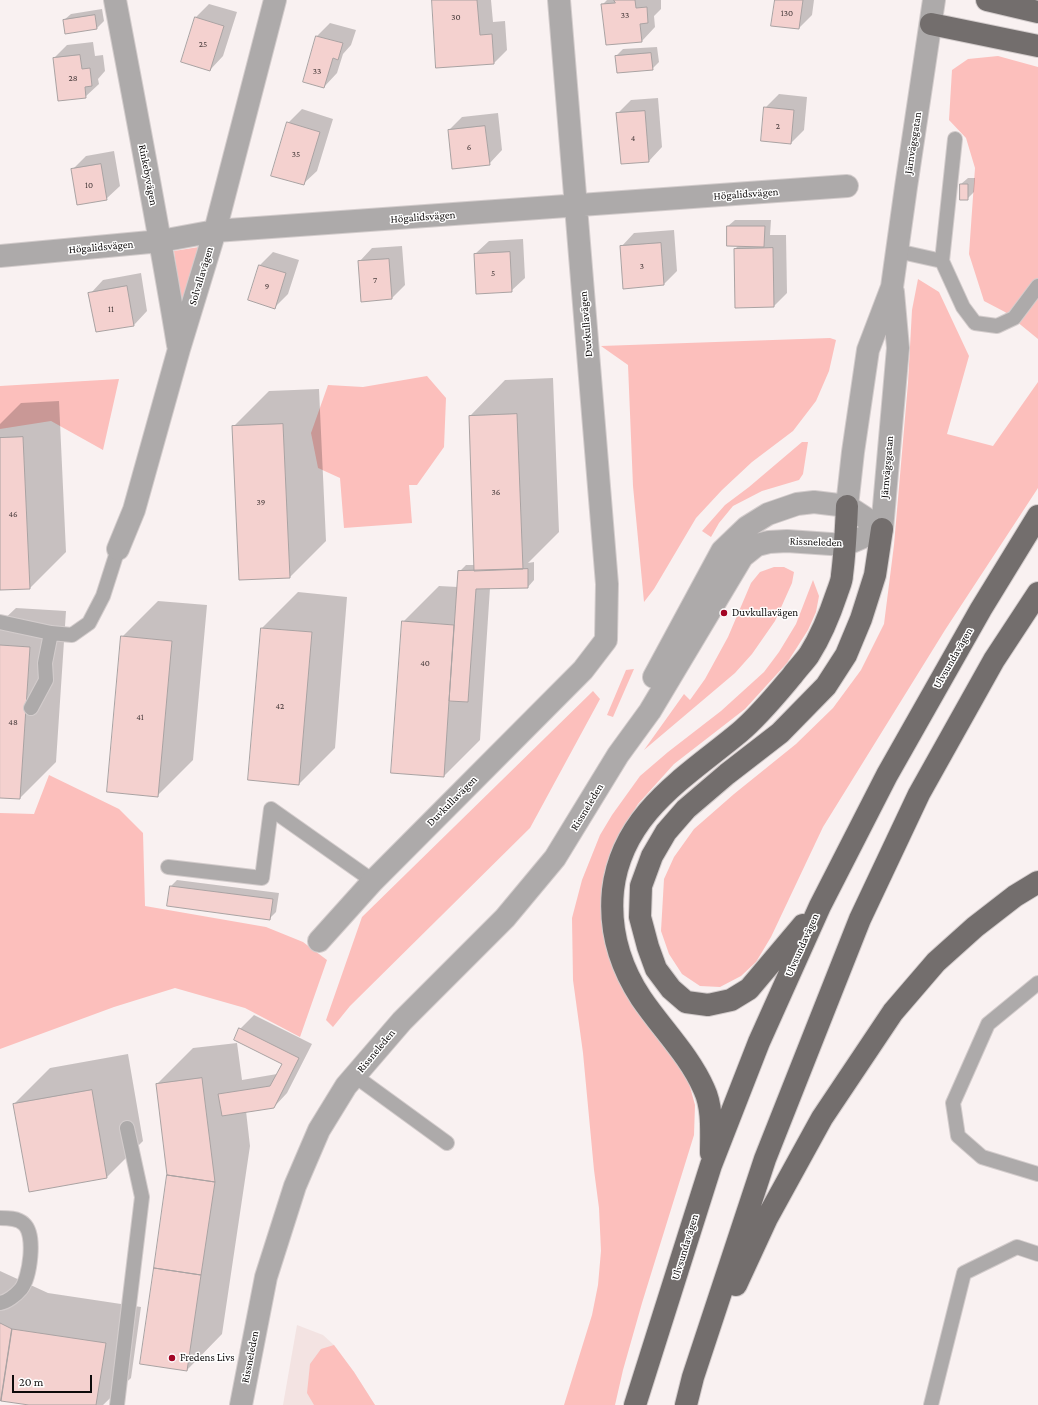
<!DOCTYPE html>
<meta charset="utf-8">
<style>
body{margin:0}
#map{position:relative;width:1038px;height:1405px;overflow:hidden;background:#f9f1f1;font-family:"Crimson Pro",serif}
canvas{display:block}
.scale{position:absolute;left:12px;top:1375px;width:80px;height:18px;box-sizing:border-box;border:2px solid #0e0b0b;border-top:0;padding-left:5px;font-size:12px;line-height:14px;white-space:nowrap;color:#0e0b0b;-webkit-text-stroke:3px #fff;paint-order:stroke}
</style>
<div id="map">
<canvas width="1038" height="1405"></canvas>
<div class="scale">20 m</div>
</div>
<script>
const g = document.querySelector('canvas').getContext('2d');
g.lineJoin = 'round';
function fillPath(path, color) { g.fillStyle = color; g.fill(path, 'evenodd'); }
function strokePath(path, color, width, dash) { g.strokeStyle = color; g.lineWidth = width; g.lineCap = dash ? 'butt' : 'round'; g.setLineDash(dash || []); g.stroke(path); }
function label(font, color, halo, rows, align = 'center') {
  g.font = font + ' "Crimson Pro",serif'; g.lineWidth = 3; g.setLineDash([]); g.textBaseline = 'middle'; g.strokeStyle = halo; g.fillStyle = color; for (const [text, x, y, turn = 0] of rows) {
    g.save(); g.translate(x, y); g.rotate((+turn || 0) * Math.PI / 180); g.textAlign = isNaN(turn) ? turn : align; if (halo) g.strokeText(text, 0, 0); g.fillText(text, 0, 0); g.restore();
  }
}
fillPath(new Path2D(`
 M 297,1325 L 323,1335 L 334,1345 L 354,1372 L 375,1405 L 283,1405 Z`), '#f3e3e2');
fillPath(new Path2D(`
 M 998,56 L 1038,67 L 1038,339 L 1005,312 L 984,301 L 969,254 L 975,168 L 966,138 L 949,120 L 952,70 L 968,59 Z
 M 199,247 L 181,304 L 174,251 Z
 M 918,279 L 939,292 L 969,356 L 947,434 L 993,446 L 1038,382 L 1038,488 L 945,630 L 823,827 L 771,937 L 756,962 L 741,976 L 720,987 L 700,986 L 682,974 L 669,954 L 661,931 L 664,879 L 674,857 L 694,829 L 734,794 L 796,744 L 833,708 L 861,670 L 884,624 L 894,545 L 908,383 L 912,310 Z
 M 830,338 L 836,340 L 829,371 L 816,401 L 793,431 L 752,462 L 722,490 L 696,518 L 654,589 L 644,602 L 633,486 L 628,365 L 601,346 Z
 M 427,376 L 446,398 L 444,447 L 417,485 L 409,485 L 412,523 L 344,528 L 340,478 L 318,468 L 311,433 L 328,385 L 363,387 Z
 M 119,379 L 103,450 L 51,421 L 0,429 L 0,386 Z
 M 802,442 L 808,442 L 803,474 L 799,480 L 762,491 L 733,506 L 719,523 L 711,537 L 702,531 L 725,505 L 749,487 Z
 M 774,567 L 784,567 L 794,572 L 792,583 L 775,621 L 752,654 L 735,673 L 644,750 L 684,694 L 690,700 L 705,679 L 728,637 L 751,583 L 760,572 Z
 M 813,580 L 819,596 L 816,612 L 808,630 L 787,663 L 745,709 L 674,764 L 638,804 L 618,837 L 607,947 L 617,977 L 646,1020 L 680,1062 L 689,1083 L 695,1105 L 694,1135 L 642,1303 L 623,1370 L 615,1405 L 564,1405 L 592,1315 L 598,1285 L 601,1251 L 599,1208 L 594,1170 L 583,1053 L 573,980 L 572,918 L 582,880 L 600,835 L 612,815 L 640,776 L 668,752 L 721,711 L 764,672 L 779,652 L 796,624 Z
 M 634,669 L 613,717 L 607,715 L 626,670 Z
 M 593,691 L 600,699 L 530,828 L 350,1006 L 333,1027 L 326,1020 L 362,917 Z
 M 49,775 L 119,809 L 143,833 L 145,906 L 266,927 L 303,942 L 327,960 L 300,1037 L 245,1008 L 175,988 L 114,1007 L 0,1049 L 0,813 L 34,814 Z
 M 334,1345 L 354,1372 L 375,1405 L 314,1405 L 307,1393 L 310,1364 L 321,1349 Z`), '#fcbfbc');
fillPath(new Path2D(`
 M 433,0 L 491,0 L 493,22 L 505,21 L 507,50 L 494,63 Z
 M 607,0 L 661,0 L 661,9 L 654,16 L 655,27 L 642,41 L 602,5 Z
 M 776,0 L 814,0 L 812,15 L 799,28 Z
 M 209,4 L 237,12 L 223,56 L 210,70 L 196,17 Z
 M 102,9 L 104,21 L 97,28 L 66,33 L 64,20 L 71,14 Z
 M 330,23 L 356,30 L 351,45 L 343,54 L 337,73 L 324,87 L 317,36 Z
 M 93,42 L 95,56 L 103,55 L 105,71 L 98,79 L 99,84 L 85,97 L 54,58 L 67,45 Z
 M 657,47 L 659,62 L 652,69 L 616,56 L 623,49 Z
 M 779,94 L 807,97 L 804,130 L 791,143 L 765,108 Z
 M 658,98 L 662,147 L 649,161 L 617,114 L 631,100 Z
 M 302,109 L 333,119 L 317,171 L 303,184 L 288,123 Z
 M 498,113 L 502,150 L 489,164 L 449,130 L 462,117 Z
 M 114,151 L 120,186 L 106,199 L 72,170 L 86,156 Z
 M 968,178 L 975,178 L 974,192 L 967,199 L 961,184 Z
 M 735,220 L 771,220 L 770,235 L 786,235 L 787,293 L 774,306 L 736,307 L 735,249 L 739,245 L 728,226 Z
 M 674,230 L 677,271 L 664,284 L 621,247 L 634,233 Z
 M 523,239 L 525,278 L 511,291 L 475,254 L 489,241 Z
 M 402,246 L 405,285 L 392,298 L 359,262 L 372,248 Z
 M 273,252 L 299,260 L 288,294 L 275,307 L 249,299 L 260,265 Z
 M 141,273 L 147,311 L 134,325 L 96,331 L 90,294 L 103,280 Z
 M 553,378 L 559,532 L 528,563 L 534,562 L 534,580 L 528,587 L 490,588 L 480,740 L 444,776 L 403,622 L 439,586 L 458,587 L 459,572 L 466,565 L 475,565 L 470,416 L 505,380 Z
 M 319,389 L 326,541 L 290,577 L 233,427 L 269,391 Z
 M 59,401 L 66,552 L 30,588 L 0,589 L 0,424 L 21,403 Z
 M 298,592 L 347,597 L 335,748 L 299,784 L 262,628 Z
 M 158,601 L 207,605 L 193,760 L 157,796 L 122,637 Z
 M 16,608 L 66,611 L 56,762 L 20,798 L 0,797 L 0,623 Z
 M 177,880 L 279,893 L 276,912 L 269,919 L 171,886 Z
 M 254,1015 L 312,1044 L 287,1093 L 274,1107 L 246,1111 L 250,1146 L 222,1334 L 187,1370 L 168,1175 L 157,1084 L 193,1048 L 237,1043 L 242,1080 L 277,1074 L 283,1063 L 240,1029 Z
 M 128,1054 L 143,1141 L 107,1177 L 30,1191 L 14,1104 L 50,1068 Z
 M 0,1271 L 48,1293 L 141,1307 L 131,1378 L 103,1405 L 36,1405 L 0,1399 Z`), '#0003');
const building = new Path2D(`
 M 432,0 L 477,0 L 480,35 L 492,34 L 494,64 L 436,68 Z
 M 614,0 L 635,0 L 636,8 L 647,7 L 648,23 L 640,24 L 642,42 L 606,45 L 601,4 L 615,3 Z
 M 775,0 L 803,0 L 799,29 L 771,26 Z
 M 95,15 L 97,29 L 65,34 L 63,20 Z
 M 195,17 L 224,26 L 210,71 L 181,62 Z
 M 316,36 L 343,43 L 338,60 L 333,58 L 324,88 L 303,82 Z
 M 651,53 L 653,70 L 617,73 L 615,56 Z
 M 80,55 L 82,69 L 90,68 L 92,86 L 85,87 L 86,98 L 58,101 L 53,58 Z
 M 764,107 L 794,110 L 791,144 L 761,141 Z
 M 645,111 L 649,162 L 621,164 L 616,113 Z
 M 287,122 L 320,132 L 304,185 L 271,176 Z
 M 485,126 L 490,165 L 452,169 L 448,130 Z
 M 101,164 L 107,200 L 77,205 L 71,169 Z
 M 960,184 L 968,184 L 968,200 L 960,200 Z
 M 727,226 L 765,226 L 764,247 L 727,246 Z
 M 661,243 L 664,285 L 623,289 L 620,246 Z
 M 773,248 L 774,307 L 735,308 L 734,249 Z
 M 510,252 L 512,292 L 476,294 L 474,254 Z
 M 389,259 L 392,299 L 361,302 L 358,261 Z
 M 259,265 L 286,273 L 275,309 L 248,300 Z
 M 127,286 L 134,326 L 96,332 L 88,293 Z
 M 517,414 L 523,569 L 474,571 L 469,416 Z
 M 283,424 L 290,578 L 239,580 L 232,426 Z
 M 23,437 L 30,589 L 0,590 L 0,438 Z
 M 528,569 L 528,588 L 476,589 L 468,702 L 449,701 L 458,571 Z
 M 402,621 L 454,625 L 444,777 L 391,773 Z
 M 261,628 L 312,632 L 299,785 L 248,780 Z
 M 121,636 L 172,641 L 158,797 L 107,792 Z
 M 0,645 L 30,647 L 20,799 L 0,798 Z
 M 170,886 L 273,899 L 270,920 L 167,906 Z
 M 239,1028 L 299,1058 L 274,1108 L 222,1116 L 218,1094 L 270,1086 L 282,1064 L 234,1040 Z
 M 202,1078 L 215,1182 L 167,1175 L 156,1084 Z
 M 92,1090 L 107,1178 L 29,1192 L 13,1104 Z
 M 167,1175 L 215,1182 L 201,1275 L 154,1268 Z
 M 154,1268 L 201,1275 L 187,1371 L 140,1364 Z
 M 0,1323 L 12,1329 L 1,1401 L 0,1400 Z
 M 12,1329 L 106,1343 L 96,1405 L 29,1405 L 1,1401 Z`);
fillPath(building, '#f4d1cf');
strokePath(building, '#a9a2a2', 1);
const service = new Path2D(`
 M 897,251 L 942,261 L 963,307 L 975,323 L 997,326 L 1014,318 L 1038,286
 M 942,261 L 955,139
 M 0,622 L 51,633 L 72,635 L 89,623 L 103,596 L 118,549
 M 31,708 L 46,680 L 45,663 L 51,633
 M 168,867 L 262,878 L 271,809 L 373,881
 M 1038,983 L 988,1024 L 953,1103 L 958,1136 L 982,1157 L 1038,1174
 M 355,1076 L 447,1143
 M 0,1218 C 7,1218 18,1218 24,1224 C 36,1235 30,1277 21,1289 C 16,1295 7,1302 0,1303
 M 117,1405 L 142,1197 L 127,1128
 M 931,1405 L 964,1273 L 1017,1247 L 1038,1254`);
const minor = new Path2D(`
 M 115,0 C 137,115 159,230 178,345
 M 0,256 L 161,241 L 215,231 L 847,186
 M 118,549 L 134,510 L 179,349 L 215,231 L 275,0
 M 319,941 L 373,881 L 583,670 L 606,640 L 607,584 L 559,0`);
const tertiary = new Path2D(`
 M 847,506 L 853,452 L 868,350 L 892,287 L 906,187 L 934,0
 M 882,529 L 898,348 L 893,292
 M 654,677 L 722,551 L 747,527 L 768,514 L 797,504 L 814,502 L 847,506 L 882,529
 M 241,1405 L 266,1277 L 295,1186 L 319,1130 L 346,1086 L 402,1021 L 505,918 L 555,858 L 618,755 L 650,711 L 742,557 L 757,545 L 769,542 L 787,541 L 845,545 L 882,529`);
const primary = new Path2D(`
 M 987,0 L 1038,12
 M 931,24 L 1038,46
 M 803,925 L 749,989 L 731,1000 L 708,1005 L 686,1002 L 671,989 L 656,969 L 648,947 L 640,917 L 641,886 L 652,856 L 666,832 L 686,809 L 727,774 L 780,733 L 826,686 L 846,655 L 861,619 L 875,575 L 882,529
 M 711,1153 C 711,1132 713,1108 704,1089 C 689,1055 662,1029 641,998 C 620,966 609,930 613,890 C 622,813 686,777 740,732 C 759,716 776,695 792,676 C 797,669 804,662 809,655 C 821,636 830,614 837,593 C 839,587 842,581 842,575 C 845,552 846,529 847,506
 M 736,1285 L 767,1218 L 822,1118 L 893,1012 L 936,962 L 975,927 L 1015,896 L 1038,882
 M 635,1405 L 711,1165 L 759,1042 L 820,906 L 887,775 L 981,609 L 1038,516
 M 686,1405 L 693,1377 L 765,1159 L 860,919 L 919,794 L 994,660 L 1038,593`);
strokePath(service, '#d3cccc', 16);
strokePath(minor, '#d3cccc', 24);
strokePath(tertiary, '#d3cccc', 24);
strokePath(primary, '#d3cccc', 24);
strokePath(service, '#adaaaa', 14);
strokePath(minor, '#adaaaa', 22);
strokePath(tertiary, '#adaaaa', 22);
strokePath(primary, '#736e6d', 22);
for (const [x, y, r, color] of [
 [724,613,4,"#a30524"],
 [172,1358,4,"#a30524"]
]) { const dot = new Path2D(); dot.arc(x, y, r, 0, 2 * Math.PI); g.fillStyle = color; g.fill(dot); strokePath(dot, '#fff', 1.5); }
label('9px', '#483c3c', null, [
 ["130",787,13],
 ["33",625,15],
 ["30",456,17],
 ["25",203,44],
 ["33",317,71],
 ["28",73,78],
 ["2",778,126],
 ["4",633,138],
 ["6",469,147],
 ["35",296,154],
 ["10",89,185],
 ["3",642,266],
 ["5",493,273],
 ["7",375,280],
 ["9",267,286],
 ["11",111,309],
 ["36",496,492],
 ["39",261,502],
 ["46",13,514],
 ["40",425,663],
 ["42",280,706],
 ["41",140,717],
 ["48",13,722]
]);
label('11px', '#0e0b0b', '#fff', [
 ["Järnvägsgatan",913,143,-81],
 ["Rinkebyvägen",148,175,79],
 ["Högalidsvägen",746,194,-4],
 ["Högalidsvägen",423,217,-4],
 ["Högalidsvägen",101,247,-5],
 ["Solvallavägen",201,276,-73],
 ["Duvkullavägen",586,324,-95],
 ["Järnvägsgatan",887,467,-85],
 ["Rissneleden",816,542,2],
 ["Ulvsundavägen",953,658,-60],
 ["Duvkullavägen",452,801,-45],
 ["Rissneleden",587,807,-59],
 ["Ulvsundavägen",802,945,-66],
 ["Rissneleden",376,1051,-50],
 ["Ulvsundavägen",685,1247,-73],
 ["Rissneleden",250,1357,-79]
]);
label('11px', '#0e0b0b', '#fff', [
 ["Duvkullavägen",732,613],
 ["Fredens Livs",180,1358]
], 'left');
</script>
